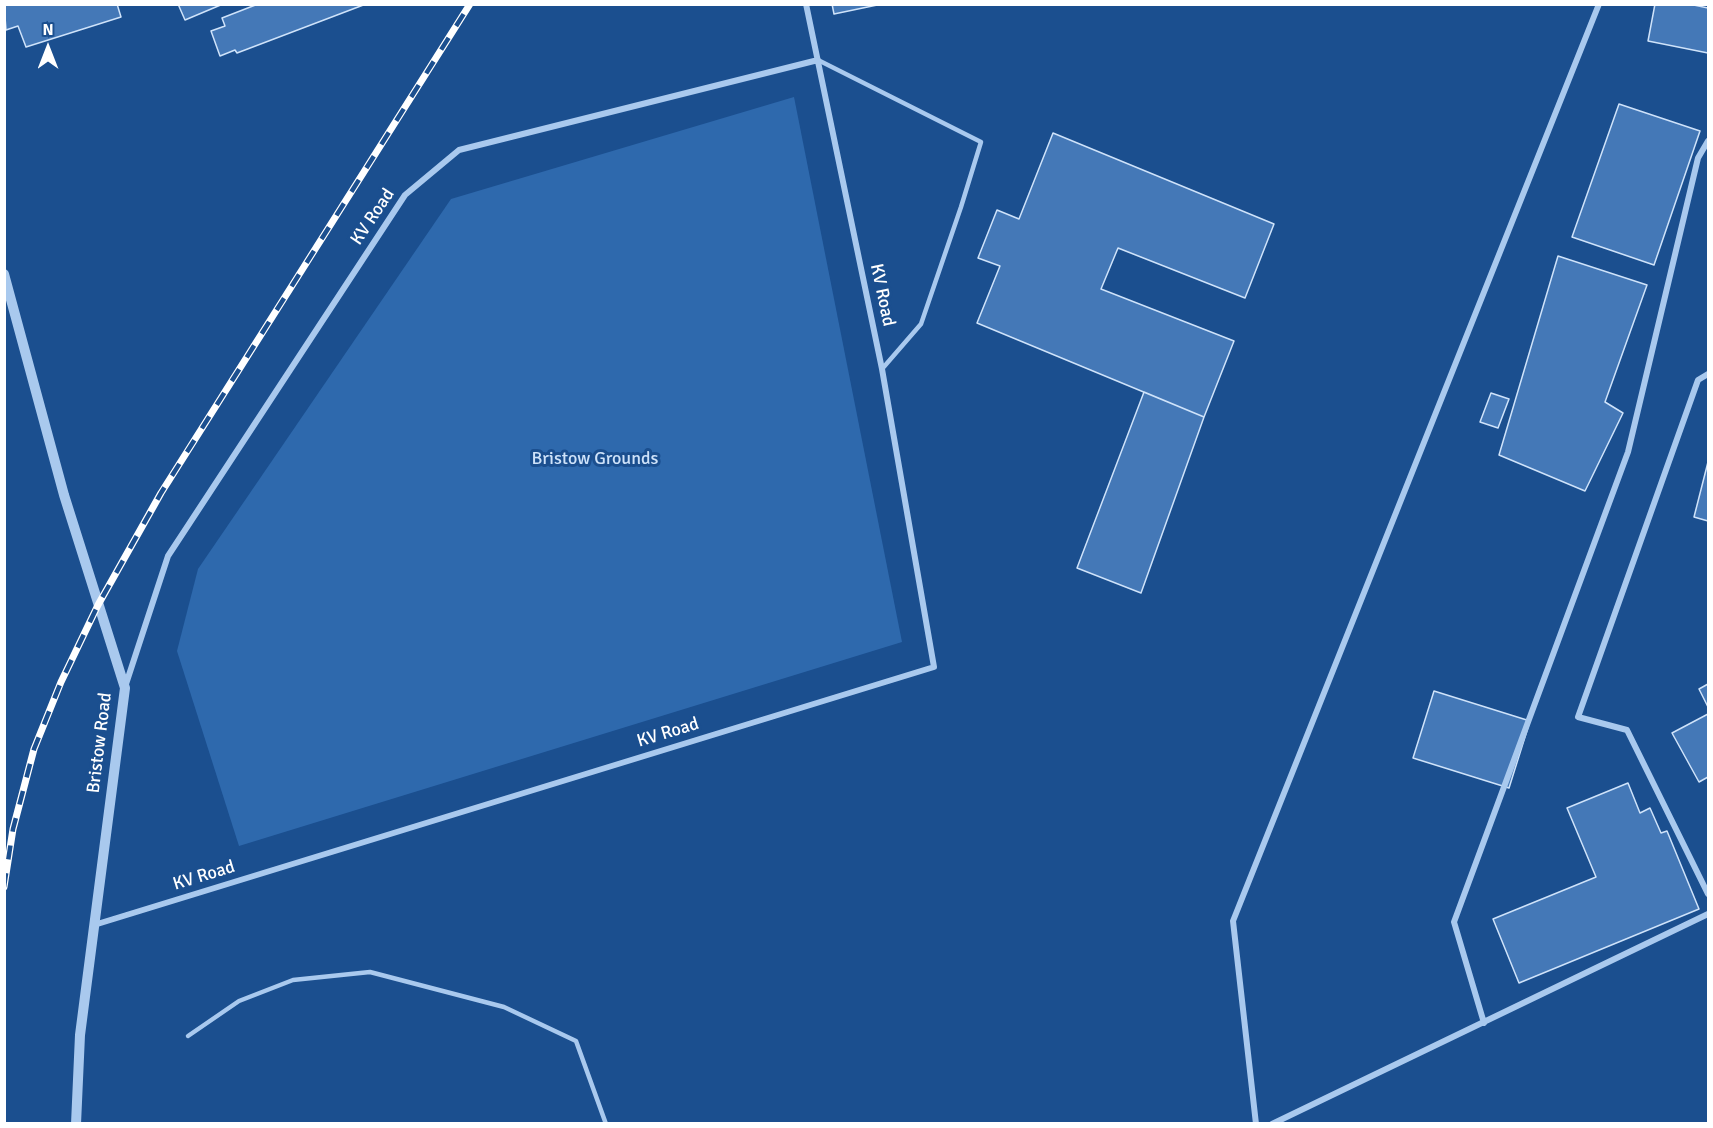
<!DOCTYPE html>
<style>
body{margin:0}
#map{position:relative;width:1713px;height:1128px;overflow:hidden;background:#1b4f8f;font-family:Signika,sans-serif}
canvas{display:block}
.frame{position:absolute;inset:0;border:6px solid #fff;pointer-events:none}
.north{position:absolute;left:18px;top:18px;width:60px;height:60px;-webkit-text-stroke:4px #1b4f8f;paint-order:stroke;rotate:0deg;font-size:16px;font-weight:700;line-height:24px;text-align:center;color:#fff}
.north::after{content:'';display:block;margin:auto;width:21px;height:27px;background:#fff;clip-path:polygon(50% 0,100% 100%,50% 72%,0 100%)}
</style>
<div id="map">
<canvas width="1713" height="1128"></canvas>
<div class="frame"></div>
<div class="north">N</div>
</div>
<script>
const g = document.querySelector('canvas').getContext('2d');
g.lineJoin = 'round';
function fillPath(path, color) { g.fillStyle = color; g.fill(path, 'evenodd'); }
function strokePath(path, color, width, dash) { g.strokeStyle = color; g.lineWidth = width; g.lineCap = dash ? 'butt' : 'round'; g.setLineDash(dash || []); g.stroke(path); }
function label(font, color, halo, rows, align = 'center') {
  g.font = font + ' Signika,sans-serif'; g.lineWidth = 6; g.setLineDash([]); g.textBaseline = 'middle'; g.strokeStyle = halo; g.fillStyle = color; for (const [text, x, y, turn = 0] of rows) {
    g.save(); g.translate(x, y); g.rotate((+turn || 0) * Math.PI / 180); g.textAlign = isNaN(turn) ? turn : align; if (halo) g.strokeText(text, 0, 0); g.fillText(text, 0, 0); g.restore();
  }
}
fillPath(new Path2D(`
 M 794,97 L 902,642 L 239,846 L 177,651 L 198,569 L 451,199 Z`), '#2e69ad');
const building = new Path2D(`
 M 4,4 L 117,4 L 121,17 L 26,47 L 18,26 L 6,30 Z
 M 178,4 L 223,4 L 185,20 Z
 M 258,4 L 366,4 L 237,53 L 235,50 L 220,56 L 211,31 L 225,26 L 222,18 Z
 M 832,4 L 882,4 L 834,14 Z
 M 1655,4 L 1689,4 L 1708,8 L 1708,53 L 1648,41 Z
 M 1619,104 L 1700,131 L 1654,265 L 1572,237 Z
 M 1053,133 L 1274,224 L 1245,298 L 1118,248 L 1101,289 L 1234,341 L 1204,417 L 977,323 L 1000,266 L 978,258 L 997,210 L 1019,219 Z
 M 1558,256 L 1647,285 L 1605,402 L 1623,413 L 1585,491 L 1499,455 Z
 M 1144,392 L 1204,417 L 1141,593 L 1077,568 Z
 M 1491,393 L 1509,399 L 1498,428 L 1480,422 Z
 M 1708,462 L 1708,521 L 1694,517 Z
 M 1708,684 L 1708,707 L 1699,689 Z
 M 1434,691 L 1530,721 L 1509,788 L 1413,758 Z
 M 1708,714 L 1708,777 L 1699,782 L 1672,733 Z
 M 1628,783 L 1640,813 L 1650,808 L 1661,833 L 1667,831 L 1699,909 L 1519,983 L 1493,919 L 1596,877 L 1567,808 Z`);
fillPath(building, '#4478b7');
strokePath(building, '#cfe3fa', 1.5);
strokePath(new Path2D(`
 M 818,60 L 981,142 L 961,207 L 921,324 L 882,369
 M 188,1036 L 239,1001 L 293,980 L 370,972 L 504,1007 L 576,1041 L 606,1124`), '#a9c9ee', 4.5);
strokePath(new Path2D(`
 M 1708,374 L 1698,380 L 1578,717 L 1627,730 L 1708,894
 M 126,684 L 168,556 L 405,195 L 459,150 L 818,60
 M 94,925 L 934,667 L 882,369 L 806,4
 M 1484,1023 L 1454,922 L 1628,452 L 1698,158 L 1708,141
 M 1256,1124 L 1233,921 L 1599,4
 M 1272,1124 L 1708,914`), '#a9c9ee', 6);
strokePath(new Path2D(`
 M 4,274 L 64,495 L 125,688 L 80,1035 L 76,1124`), '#a9c9ee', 10);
const rail = new Path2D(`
 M 4,887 L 13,829 L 34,749 L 61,682 L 98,605 L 161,493 L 470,4`);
strokePath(rail, '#fff', 7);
strokePath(rail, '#1b4f8f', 4.5, [14]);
label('18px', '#fff', '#1b4f8f', [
 ["KV Road",373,217,-56],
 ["KV Road",882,295,78],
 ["KV Road",668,733,-17],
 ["Bristow Road",100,743,-83],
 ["KV Road",204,876,-17]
]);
label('18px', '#cfe3fa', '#1b4f8f', [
 ["Bristow Grounds",595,459]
]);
</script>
